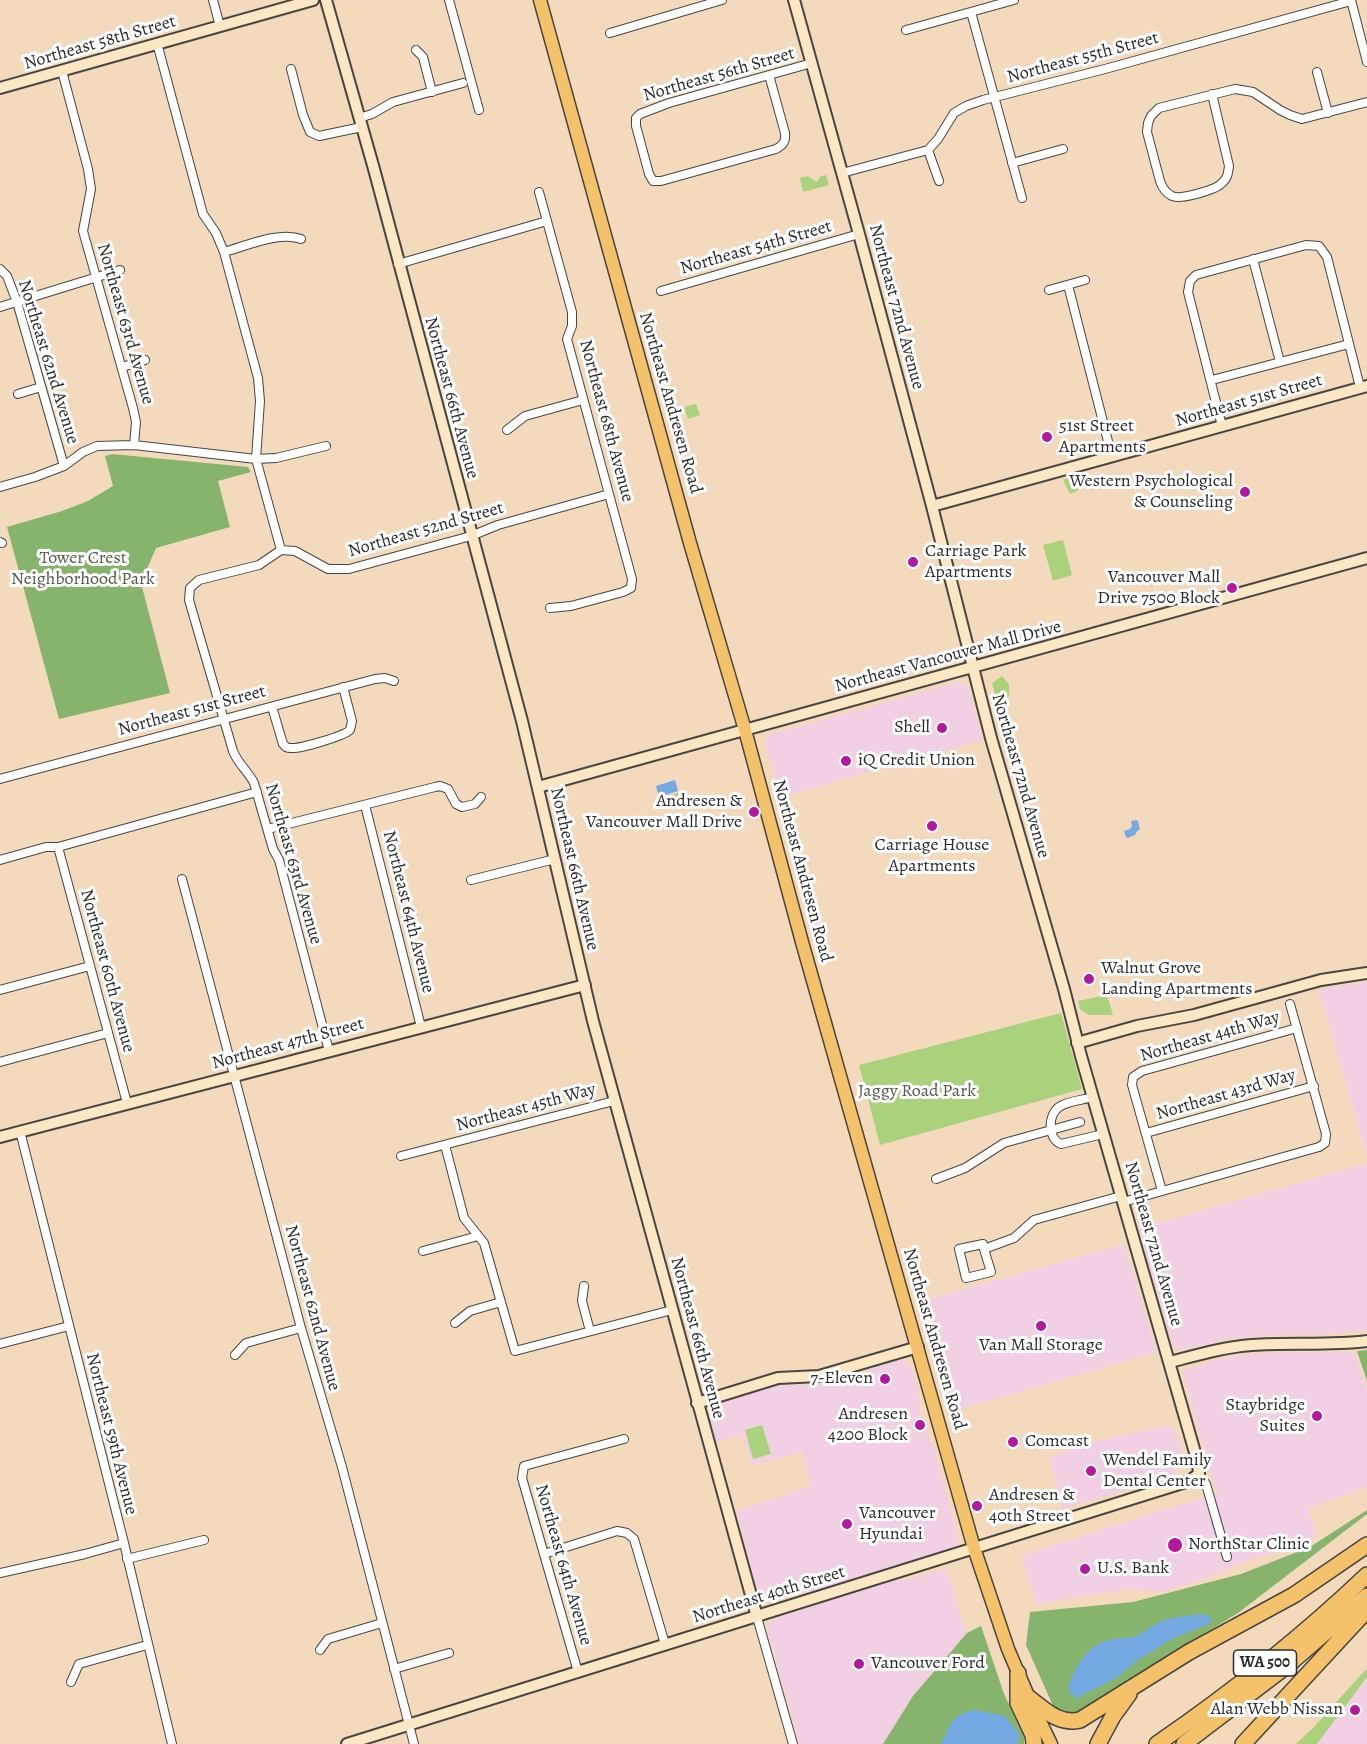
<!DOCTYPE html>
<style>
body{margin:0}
canvas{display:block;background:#f3dabc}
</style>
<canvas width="1367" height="1744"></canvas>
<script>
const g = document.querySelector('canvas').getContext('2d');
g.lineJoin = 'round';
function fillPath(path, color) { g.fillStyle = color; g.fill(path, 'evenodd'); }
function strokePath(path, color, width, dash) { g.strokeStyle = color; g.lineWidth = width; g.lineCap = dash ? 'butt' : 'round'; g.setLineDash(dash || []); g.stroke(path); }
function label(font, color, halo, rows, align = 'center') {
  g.font = font + ' Alegreya,serif'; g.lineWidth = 6; g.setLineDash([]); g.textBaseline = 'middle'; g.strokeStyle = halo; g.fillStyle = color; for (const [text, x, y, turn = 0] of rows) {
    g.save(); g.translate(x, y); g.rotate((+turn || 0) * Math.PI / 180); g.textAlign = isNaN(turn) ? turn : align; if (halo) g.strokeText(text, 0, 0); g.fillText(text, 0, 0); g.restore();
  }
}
fillPath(new Path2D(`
 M 960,681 L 969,688 L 983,740 L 781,797 L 765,744 L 766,737 L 769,735 Z
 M 1367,982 L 1367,1155 L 1318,989 Z
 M 1367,1163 L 1367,1331 L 1322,1335 L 1282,1335 L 1236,1338 L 1181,1350 L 1174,1348 L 1171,1340 L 1139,1230 L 1141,1228 Z
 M 1124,1244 L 1157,1352 L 957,1410 L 926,1300 Z
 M 1288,1352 L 1355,1352 L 1367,1390 L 1367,1487 L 1308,1509 L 1316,1533 L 1313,1540 L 1308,1543 L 1249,1560 L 1203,1580 L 1162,1592 L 1127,1589 L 1037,1604 L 1021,1556 L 1168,1508 L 1217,1495 L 1183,1375 L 1185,1370 L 1218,1359 L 1247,1354 Z
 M 898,1360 L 906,1362 L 912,1368 L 917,1386 L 920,1409 L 925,1429 L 934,1447 L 958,1537 L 957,1545 L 952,1548 L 812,1592 L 794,1593 L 766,1601 L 759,1599 L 755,1594 L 750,1575 L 750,1563 L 736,1511 L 811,1486 L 802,1452 L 752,1466 L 743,1435 L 715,1442 L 708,1418 L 709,1411 L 715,1405 L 780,1384 L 808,1385 L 827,1383 Z
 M 1167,1425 L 1176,1430 L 1182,1452 L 1175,1475 L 1063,1509 L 1049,1457 L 1090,1443 Z
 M 946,1568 L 967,1633 L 913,1696 L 883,1744 L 800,1744 L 767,1629 L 770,1620 L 892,1580 L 910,1579 Z
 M 1367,1677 L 1367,1744 L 1317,1744 Z`), '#f1d0e3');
fillPath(new Path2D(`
 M 826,175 L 829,185 L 803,192 L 800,178 L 808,176 L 817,182 L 821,176 Z
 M 696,404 L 700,415 L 688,419 L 684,407 Z
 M 1073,476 L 1079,490 L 1070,494 L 1063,480 Z
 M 1063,540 L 1072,575 L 1053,581 L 1043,545 Z
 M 1002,676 L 1009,684 L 1009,696 L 997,700 L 992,683 Z
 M 678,793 L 681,803 L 663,808 L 661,798 Z
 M 1107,995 L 1113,1015 L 1089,1015 L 1080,1009 L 1078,1001 Z
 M 1061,1013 L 1082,1089 L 880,1145 L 859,1065 Z
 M 762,1425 L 771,1454 L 753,1459 L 745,1430 Z
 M 1367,1668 L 1367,1677 L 1317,1744 L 1296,1744 L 1314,1727 Z`), '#aad27d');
fillPath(new Path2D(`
 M 112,454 L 248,467 L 251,472 L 218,481 L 230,527 L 156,548 L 141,583 L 170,693 L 59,719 L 7,527 L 62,511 L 88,501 L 113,486 L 105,456 Z
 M 1367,1350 L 1367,1381 L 1357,1351 Z
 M 1367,1510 L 1367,1514 L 1238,1613 L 1071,1716 L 1054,1708 L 1026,1645 L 1030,1612 L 1133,1602 L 1241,1574 L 1310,1547 Z
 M 981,1626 L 1004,1694 L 1024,1734 L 1024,1744 L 883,1744 L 913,1696 L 967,1633 Z`), '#87b46c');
fillPath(new Path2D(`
 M 675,780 L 678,791 L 659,797 L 656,786 Z
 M 1136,820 L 1138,821 L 1140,830 L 1138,830 L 1135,835 L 1128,838 L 1126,837 L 1124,831 L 1130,829 L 1132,826 L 1131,821 Z
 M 1202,1614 L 1211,1617 L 1212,1620 L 1208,1624 L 1172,1639 L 1138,1660 L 1116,1678 L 1077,1698 L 1071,1695 L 1068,1688 C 1076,1666 1085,1647 1109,1640 C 1118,1637 1127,1639 1136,1636 C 1144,1633 1149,1627 1156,1624 C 1170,1616 1188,1616 1202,1614 Z
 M 975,1710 L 1005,1716 L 1020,1735 L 1018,1744 L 941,1744 C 952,1723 949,1715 975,1710 Z`), '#75a9e2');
const street = new Path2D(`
 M 213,0 L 220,26
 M 449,0 L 479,110
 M 1351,0 L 1367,62
 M 971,12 L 1022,198
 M 906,30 L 1014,0
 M 610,33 L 722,0
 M 157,43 L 203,214 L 216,233 L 224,252 L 258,378 L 260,401 L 256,459 L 281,550
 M 416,50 L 423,57 L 432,92
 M 291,69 L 303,115 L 310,132 L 319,136 L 362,127
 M 62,71 L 88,169 L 91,189 L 83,231 L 133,408 L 136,422 L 134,445
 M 1317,72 L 1328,113
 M 769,75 L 785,133 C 786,142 783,145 776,149 L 661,181 L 653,181 L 649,174 L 636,126 L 636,118 L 640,114 L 669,103 L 812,63
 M 1212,94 L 1229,166 C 1228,173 1228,178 1222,183 C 1216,190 1180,200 1172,196 C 1166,193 1162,187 1160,181 L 1147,132 L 1148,123 L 1151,116 L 1159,108 L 1235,89 L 1253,92 L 1280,110 L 1290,115 L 1302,119 L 1367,102
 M 359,118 L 372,114 L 393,102 L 463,83
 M 928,150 L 939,181
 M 1012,163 L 1063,149
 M 842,173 L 928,150 L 938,139 L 954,113 L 966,106 L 983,100 L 1105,69 L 1351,1
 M 539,192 L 572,312 L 572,326 L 567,339 L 632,579 L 631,588 L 623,592 L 571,606 L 550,608
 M 224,252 C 246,246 279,231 301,239
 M 1253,259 L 1280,362
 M 398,264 L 547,221
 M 0,269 L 7,276 L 17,302 L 64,466
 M 1068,285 L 1112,457
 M 1049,290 L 1085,280
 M 661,291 L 859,234
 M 0,307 L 120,270
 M 122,367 L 145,360
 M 1212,380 L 1349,344
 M 18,394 L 41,387
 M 1222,426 L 1188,292 L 1190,281 L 1196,275 L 1306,245 L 1319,246 L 1327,257 L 1360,387
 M 507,430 L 525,416 L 583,400
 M 0,487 L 35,477 L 64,466 L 83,452 L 97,446 L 134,445 L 256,459 L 276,458 L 326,446
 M 0,542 L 2,543
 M 272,707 L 283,744 C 286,747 286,748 291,748 C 300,749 344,736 350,730 L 352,721 L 343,687
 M 0,779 L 375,679 L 385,678 L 394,681
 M 365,805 L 421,1027
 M 268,829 L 435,787 L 440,786 L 448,789 L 456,804 L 462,807 L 475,804 L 481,797
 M 58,847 L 127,1103
 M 0,860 L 46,847 L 58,847 L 257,792
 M 182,879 L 301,1328 L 342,1467 L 414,1744
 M 471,880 L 555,859
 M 0,990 L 90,966
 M 329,1051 L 279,860 L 273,849 L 254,783 C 248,771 238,764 233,751 L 189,600 L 190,588 L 199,580 L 259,565 L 281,550 L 295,551 L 328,569 L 349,569 L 471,536 L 498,525 L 609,494
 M 0,1062 L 108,1033
 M 1093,1097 C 1083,1100 1067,1101 1059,1107 C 1048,1115 1047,1138 1061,1144 L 1103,1134
 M 20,1131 L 124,1543 L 172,1744
 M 1146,1133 L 1314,1086
 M 445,1145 L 464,1218 L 484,1243 L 515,1351 L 672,1310
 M 401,1156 L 614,1101
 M 936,1179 L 965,1168 L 1004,1143 L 1080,1122
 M 1162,1191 L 1132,1085 L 1133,1077 L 1142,1071 L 1297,1028
 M 1123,1202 L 1319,1147 L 1325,1143 L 1326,1134 L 1290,1004
 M 984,1249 L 983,1244 L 959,1249 L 966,1278 L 991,1272 L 984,1249 L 1014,1238 L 1034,1220 L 1121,1196
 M 423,1251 L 478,1236
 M 584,1286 L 582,1301 L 590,1331
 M 455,1323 L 470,1311 L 501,1302
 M 0,1344 L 69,1326
 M 235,1355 L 246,1343 L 301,1328
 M 1199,1474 L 1206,1484 L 1227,1557
 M 544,1554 L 617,1531 L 627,1533 L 634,1539 L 665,1644
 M 127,1559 L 204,1540
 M 0,1573 L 85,1554 L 124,1543
 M 757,1617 L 793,1744
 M 320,1650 L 328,1639 L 382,1623
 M 394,1669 L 449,1653
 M 578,1672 L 522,1478 L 524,1466 L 624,1439
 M 71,1682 L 79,1664 L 147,1645`);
const secondary = new Path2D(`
 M 326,0 L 374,169 L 522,721 L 593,1021 L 757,1617
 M 0,88 L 313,0
 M 932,506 L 1367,386
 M 538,787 L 1367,558
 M 1077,1043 L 1137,1026 L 1194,1015 L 1321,980 L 1367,973
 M 0,1137 L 585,985
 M 1170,1362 C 1197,1355 1224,1347 1252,1345 C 1290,1342 1329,1346 1367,1341
 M 697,1403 L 778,1378 L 819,1376 L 918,1347
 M 347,1744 L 1189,1481 L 1199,1474 L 1198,1463 L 1081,1056 L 1064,989 L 991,738 L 932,506 L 859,234 L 794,0`);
const primary = new Path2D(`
 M 540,0 L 690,543 L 745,730 L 802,942 L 974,1548 L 1008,1649 L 1029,1698 L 1051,1744`);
const highway = new Path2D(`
 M 1018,1673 L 1018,1703 L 1033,1735 L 1034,1744
 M 1029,1698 C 1045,1710 1059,1725 1080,1720 L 1189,1652 L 1294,1595 L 1367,1545
 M 1098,1744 L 1113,1716 L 1129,1694
 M 1157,1744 C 1231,1693 1302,1637 1367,1575
 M 1184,1744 L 1289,1664 L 1367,1596
 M 1243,1744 L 1367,1610`);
strokePath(street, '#494541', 10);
strokePath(secondary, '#494541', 14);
strokePath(primary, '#494541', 15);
strokePath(highway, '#494541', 18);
strokePath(street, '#fff', 8);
strokePath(secondary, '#fbe7c3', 10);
strokePath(primary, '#f4c26a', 12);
strokePath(highway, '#f4c26a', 15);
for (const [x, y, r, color] of [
 [1047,437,6,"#b5179e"],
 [1245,492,6,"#b5179e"],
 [913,562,6,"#b5179e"],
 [1232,588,6,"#b5179e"],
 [942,728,6,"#b5179e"],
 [846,761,6,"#b5179e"],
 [754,812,6,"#b5179e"],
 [932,826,6,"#b5179e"],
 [1089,979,6,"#b5179e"],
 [1041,1326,6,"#b5179e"],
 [885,1379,6,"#b5179e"],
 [1317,1416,6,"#b5179e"],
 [920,1425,6,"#b5179e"],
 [1013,1442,6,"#b5179e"],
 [1091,1471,6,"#b5179e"],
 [977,1506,6,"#b5179e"],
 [847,1524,6,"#b5179e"],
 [1175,1545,8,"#b5179e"],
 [1085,1569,6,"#b5179e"],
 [859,1664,6,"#b5179e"],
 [1355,1710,6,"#b5179e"]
]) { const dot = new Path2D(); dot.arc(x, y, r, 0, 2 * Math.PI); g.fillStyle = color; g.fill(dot); strokePath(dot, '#fff', 2); }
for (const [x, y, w] of [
 [1265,1663,63]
]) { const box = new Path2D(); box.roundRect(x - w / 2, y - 13, w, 26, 4.5); g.fillStyle = '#fff'; g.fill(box); strokePath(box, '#2b2b2b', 1.5); }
label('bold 16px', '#2b2b2b', null, [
 ["WA 500",1265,1663]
]);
label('18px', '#2b2b2b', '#fff', [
 ["Northeast 58th Street",100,43,-16],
 ["Northeast 55th Street",1083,58,-15],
 ["Northeast 56th Street",719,75,-16],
 ["Northeast 54th Street",756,248,-16],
 ["Northeast 72nd Avenue",896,307,75],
 ["Northeast 63rd Avenue",125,324,74],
 ["Northeast 62nd Avenue",48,362,73],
 ["Northeast 66th Avenue",451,398,75],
 ["Northeast 51st Street",1249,401,-16],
 ["Northeast Andresen Road",670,403,74],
 ["Northeast 68th Avenue",606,421,75],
 ["Northeast 52nd Street",426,530,-16],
 ["Northeast Vancouver Mall Drive",948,657,-15],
 ["Northeast 51st Street",192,711,-15],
 ["Northeast 72nd Avenue",1020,776,74],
 ["Northeast 63rd Avenue",293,864,74],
 ["Northeast 66th Avenue",574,869,77],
 ["Northeast Andresen Road",802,871,75],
 ["Northeast 64th Avenue",408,912,76],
 ["Northeast 60th Avenue",107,971,75],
 ["Northeast 44th Way",1210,1037,-16],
 ["Northeast 47th Street",288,1044,-15],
 ["Northeast 43rd Way",1226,1095,-16],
 ["Northeast 45th Way",526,1108,-15],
 ["Northeast 72nd Avenue",1153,1244,74],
 ["Northeast 62nd Avenue",312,1308,75],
 ["Northeast 66th Avenue",697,1338,75],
 ["Northeast Andresen Road",934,1339,74],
 ["Northeast 59th Avenue",111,1434,76],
 ["Northeast 64th Avenue",563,1565,74],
 ["Northeast 40th Street",769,1595,-17]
]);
label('18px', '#2b2b2b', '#fff', [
 ["51st Street",1059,427],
 ["Apartments",1059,448],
 ["Western Psychological",1233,482,"right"],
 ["& Counseling",1233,503,"right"],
 ["Carriage Park",925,552],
 ["Apartments",925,573],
 ["Vancouver Mall",1220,578,"right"],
 ["Drive 7500 Block",1220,599,"right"],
 ["Shell",930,728,"right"],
 ["iQ Credit Union",858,761],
 ["Andresen &",742,802,"right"],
 ["Vancouver Mall Drive",742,823,"right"],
 ["Carriage House",932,846,"center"],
 ["Apartments",932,867,"center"],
 ["Walnut Grove",1101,969],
 ["Landing Apartments",1101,990],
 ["Van Mall Storage",1041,1346,"center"],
 ["7-Eleven",873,1379,"right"],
 ["Staybridge",1305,1406,"right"],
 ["Suites",1305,1427,"right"],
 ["Andresen",908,1415,"right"],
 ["4200 Block",908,1436,"right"],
 ["Comcast",1025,1442],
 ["Wendel Family",1103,1461],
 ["Dental Center",1103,1482],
 ["Andresen &",989,1496],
 ["40th Street",989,1517],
 ["Vancouver",859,1514],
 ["Hyundai",859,1535],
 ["NorthStar Clinic",1188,1545],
 ["U.S. Bank",1097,1569],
 ["Vancouver Ford",871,1664],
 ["Alan Webb Nissan",1343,1710,"right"]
], 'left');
label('18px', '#515d44', '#fff', [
 ["Tower Crest",83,559],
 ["Neighborhood Park",83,580],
 ["Jaggy Road Park",917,1092]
]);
</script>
